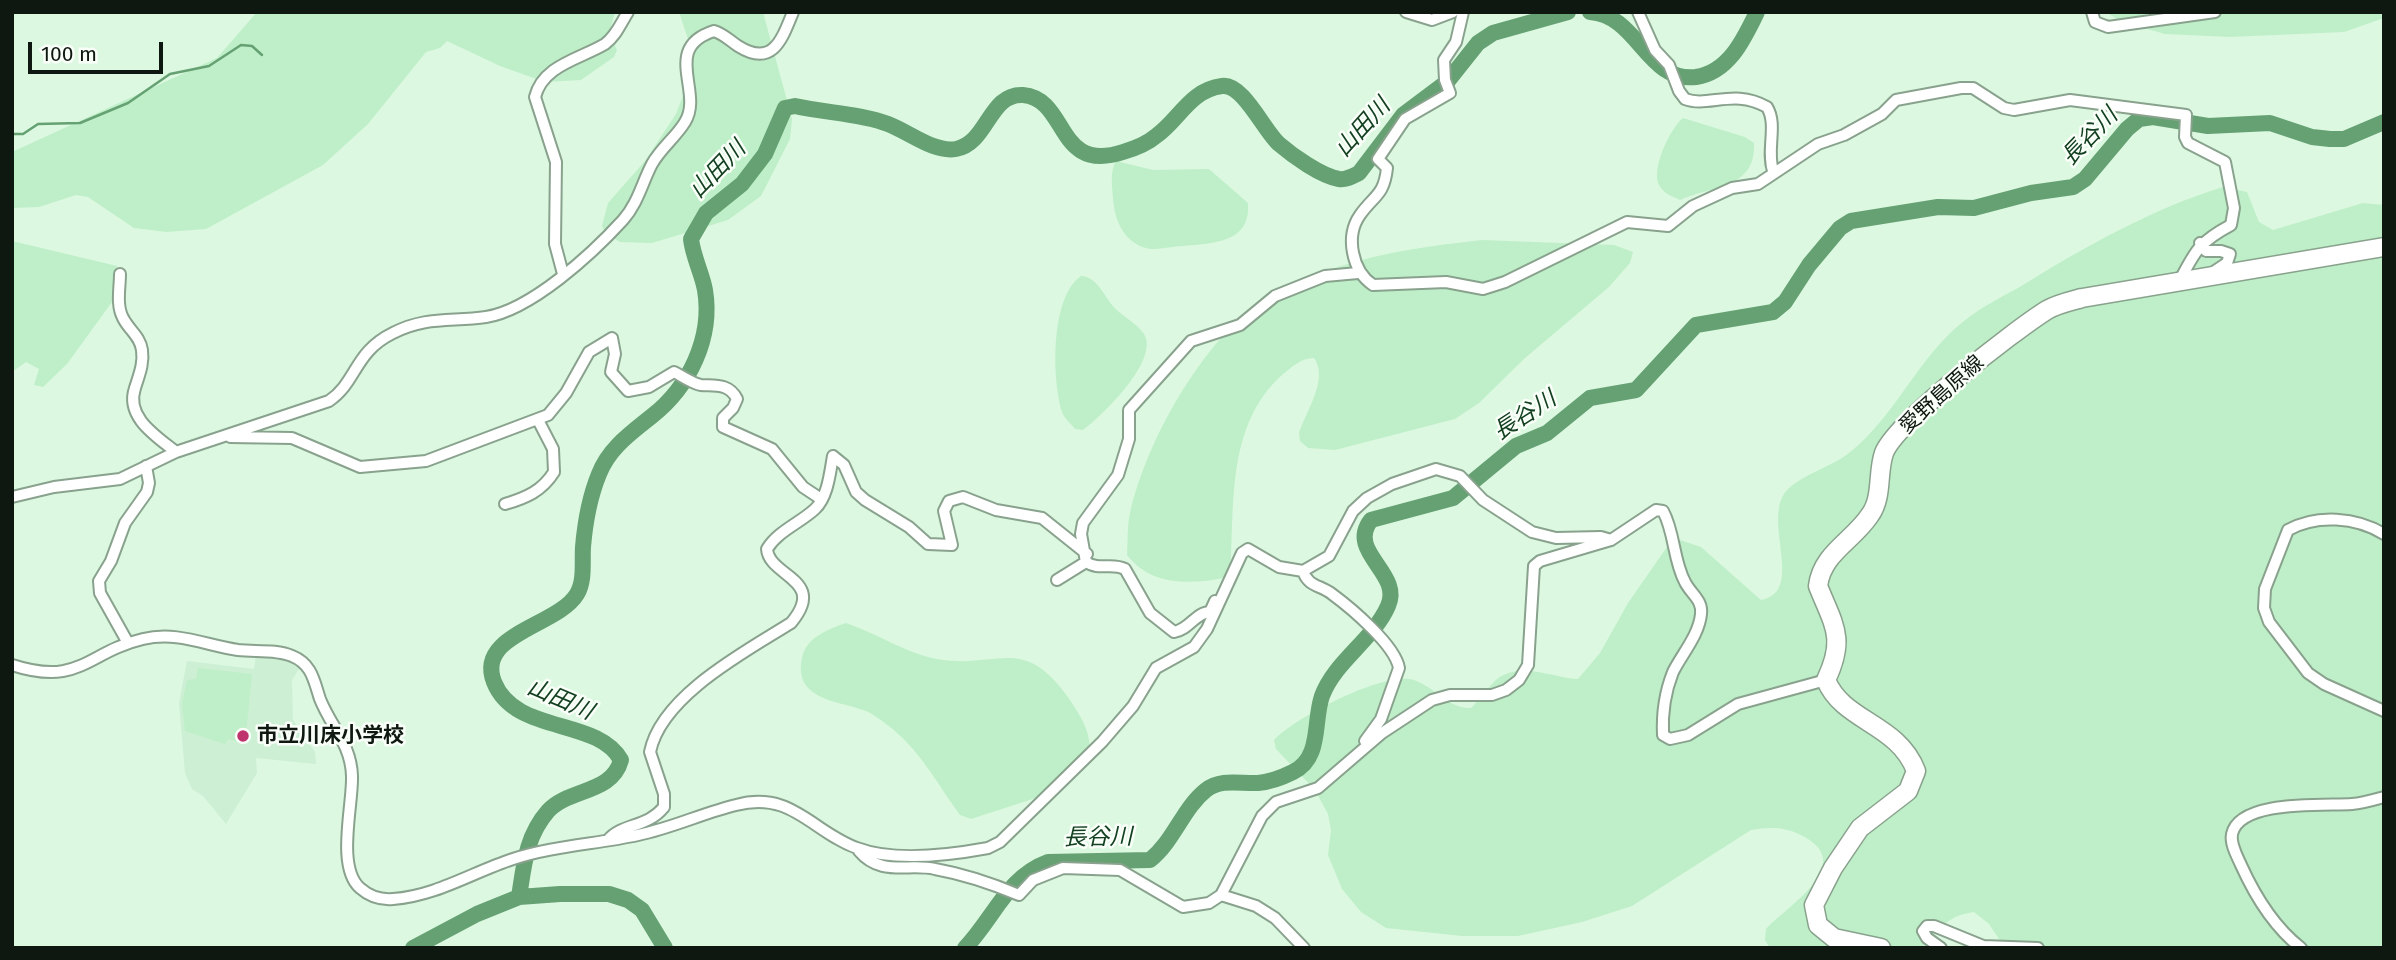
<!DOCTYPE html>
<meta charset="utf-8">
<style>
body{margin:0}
#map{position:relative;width:2396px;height:960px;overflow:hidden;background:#dcf8e1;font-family:"Fira Sans",sans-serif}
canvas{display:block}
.frame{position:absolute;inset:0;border:14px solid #0e1810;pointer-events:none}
.scale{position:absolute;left:28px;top:42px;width:135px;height:32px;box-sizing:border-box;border:4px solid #0e1810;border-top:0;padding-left:9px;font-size:21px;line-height:24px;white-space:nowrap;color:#0e1810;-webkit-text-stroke:5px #f9fef9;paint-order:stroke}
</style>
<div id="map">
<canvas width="2396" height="960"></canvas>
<div class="frame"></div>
<div class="scale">100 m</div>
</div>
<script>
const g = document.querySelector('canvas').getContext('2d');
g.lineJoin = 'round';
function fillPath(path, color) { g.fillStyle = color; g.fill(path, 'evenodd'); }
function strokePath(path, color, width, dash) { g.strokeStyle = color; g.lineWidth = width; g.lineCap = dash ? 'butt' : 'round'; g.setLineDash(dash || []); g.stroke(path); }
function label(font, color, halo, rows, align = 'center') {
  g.font = font + ' "Fira Sans","Noto Sans JP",sans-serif'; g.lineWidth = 5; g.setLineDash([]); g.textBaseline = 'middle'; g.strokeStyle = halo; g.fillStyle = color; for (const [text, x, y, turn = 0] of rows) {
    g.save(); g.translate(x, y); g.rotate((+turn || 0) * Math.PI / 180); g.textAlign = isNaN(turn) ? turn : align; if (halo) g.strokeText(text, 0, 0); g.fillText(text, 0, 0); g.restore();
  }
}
fillPath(new Path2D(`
 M 256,654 L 288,658 L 301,666 L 292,680 L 293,720 L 315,752 L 316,764 L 256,758 L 257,773 L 226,824 L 203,796 L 192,789 L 185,773 L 179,703 L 187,661 L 254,669 Z`), '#cdefd3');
fillPath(new Path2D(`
 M 257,12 L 615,12 L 609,34 L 617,50 L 614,57 L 581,80 L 545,82 L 500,66 L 447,41 L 440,48 L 426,52 L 368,124 L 323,165 L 206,229 L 166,232 L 134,228 L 88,197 L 76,195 L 39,207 L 12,208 L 12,152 L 217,58 Z
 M 679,12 L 763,12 L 792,119 L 790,139 L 761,196 L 728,220 L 652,243 L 620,242 L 606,234 L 602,226 L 608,203 L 645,161 L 676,114 L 692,73 L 689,42 Z
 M 2105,12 L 2384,12 L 2384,18 L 2344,32 L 2230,37 L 2165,34 L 2123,22 Z
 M 1683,118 L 1745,137 L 1754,143 C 1756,189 1714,185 1680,200 C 1674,197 1665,194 1661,188 C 1648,174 1670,128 1683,118 Z
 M 1116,161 L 1153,170 L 1209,169 L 1248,203 C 1251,243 1214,243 1183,246 C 1172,246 1156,251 1146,248 C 1123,242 1114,218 1113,198 C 1112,187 1110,170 1116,161 Z
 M 2223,187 L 2247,192 L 2259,222 L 2273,230 L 2363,203 L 2384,205 L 2384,948 L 2005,948 L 1989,924 L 1974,912 C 1949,915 1938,929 1923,948 L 1770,948 L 1765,940 L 1766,929 C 1785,908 1853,867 1808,839 C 1789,827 1773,826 1751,830 L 1632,906 L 1582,922 L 1518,936 L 1462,936 L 1386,928 L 1361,912 L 1342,889 L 1328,855 L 1331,830 L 1328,814 L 1315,790 L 1276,749 L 1274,740 C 1294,718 1385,670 1414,680 C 1435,687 1448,709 1471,708 C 1480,699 1488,687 1497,679 C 1522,661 1552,678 1578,679 L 1600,653 L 1628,603 L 1669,544 L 1680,540 L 1701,547 L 1761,600 C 1808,591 1758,516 1789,488 C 1806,473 1831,467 1849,453 C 1895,417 1918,357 1964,321 C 1981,307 2004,296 2023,285 C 2086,246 2152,209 2223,187 Z
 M 1482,240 L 1614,245 L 1633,252 L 1630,263 L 1609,287 L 1525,358 L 1479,403 L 1455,419 L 1335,450 L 1308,448 L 1300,441 L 1299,433 C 1306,411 1329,379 1314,358 C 1301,358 1292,367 1282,375 C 1225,426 1235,508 1230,577 C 1192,584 1153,588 1127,555 C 1128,541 1127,526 1130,513 C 1147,440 1199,348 1259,302 C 1268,295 1281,291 1292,286 C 1356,255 1413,248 1482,240 Z
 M 12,241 L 117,266 L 112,302 L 67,364 L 43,387 L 34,385 L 39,369 L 26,362 L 12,372 Z
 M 1081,276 C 1097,277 1103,294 1112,305 C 1121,316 1136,322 1144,334 C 1160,360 1102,416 1083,430 L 1075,429 C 1071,424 1064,418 1062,412 C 1052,379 1050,297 1081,276 Z
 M 846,623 C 876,633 905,653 937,659 C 1000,670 1022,632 1070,700 C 1081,717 1089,728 1090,749 L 1048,794 L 971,819 L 960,815 C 936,782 919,748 886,724 C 880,719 870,712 863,710 C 837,701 793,699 802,658 C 806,637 829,629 846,623 Z
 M 198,668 L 252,674 L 245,744 L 228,739 L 225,744 L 185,731 L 182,704 L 187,680 L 196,679 Z`), '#bfefc8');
strokePath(new Path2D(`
 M 12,134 L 23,134 L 38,124 L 80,123 L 128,103 L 170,74 L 209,66 L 241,45 L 252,46 L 262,55`), '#65a172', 2.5);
strokePath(new Path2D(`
 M 1590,12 C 1638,15 1647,83 1696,77 C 1729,72 1744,39 1757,12
 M 519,897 C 524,865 526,836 548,811 C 569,788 612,794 621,760 C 597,717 515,735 494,682 C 475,634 558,626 577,594 C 585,581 582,562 583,547 C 585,523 590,496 599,474 C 609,448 631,433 652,416 C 689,387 713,338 705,290 C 702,273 693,257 691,239 L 706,213 L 742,184 L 765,154 L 785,108 L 795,106 C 825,113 859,113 888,124 C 909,132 934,153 956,149 C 988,143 989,93 1023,95 C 1069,99 1055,174 1123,152 C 1133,149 1148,143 1156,136 C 1179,120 1190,90 1222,86 C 1243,83 1264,131 1279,144 C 1293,156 1321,176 1339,179 C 1346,180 1353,176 1359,173 L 1403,115 L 1447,82 L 1478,43 L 1493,33 L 1568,12
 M 413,948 L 477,914 L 519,897 L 560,894 L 609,894 L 628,900 L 642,910 L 665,948
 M 965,948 C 994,918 1007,877 1048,862 L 1150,860 C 1174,841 1183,808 1206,790 C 1221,778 1241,784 1258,783 C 1269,782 1283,777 1293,772 C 1322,758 1313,722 1322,696 C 1335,661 1373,640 1388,606 C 1403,573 1346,552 1371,520 L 1453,498 L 1516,446 L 1547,433 L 1590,398 L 1636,390 L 1696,325 L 1773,312 L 1785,302 L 1809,265 L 1840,228 L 1851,221 L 1938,207 L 1974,208 L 2031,193 L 2073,187 L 2085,179 L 2127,129 L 2139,119 L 2153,117 L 2208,126 L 2270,123 L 2312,137 L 2330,139 L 2344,139 L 2384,122`), '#65a172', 16);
const minor = new Path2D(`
 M 1406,12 L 1432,20 L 1453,12
 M 1463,12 L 1456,42 L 1444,60 L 1445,80 L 1450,93 L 1405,119 L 1378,159 L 1387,168 C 1384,196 1374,195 1360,215 C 1345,236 1352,271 1373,285 L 1446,282 L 1483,289 L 1505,282 L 1627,222 L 1668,226 L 1693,206 L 1732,188 L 1758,184 L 1818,144 L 1844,135 L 1882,114 L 1896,100 L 1961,88 L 1973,88 L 2004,108 L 2014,110 L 2070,100 L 2186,115 L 2185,137 L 2188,143 L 2225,162 L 2234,208 L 2231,225 C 2199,242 2195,251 2179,282
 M 1638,12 L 1655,50 L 1669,65 L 1679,91 L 1685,99 C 1708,108 1734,88 1767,107 C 1778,125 1766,150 1773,171
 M 2092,12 L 2095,22 L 2108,27 L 2215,12
 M 2200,243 L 2206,251 L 2221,251 L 2230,254 L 2227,263 L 2209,275
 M 120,274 C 120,288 116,305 123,318 C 129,330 140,336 142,350 C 144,364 139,375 135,388 C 125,417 156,436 176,452
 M 563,274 L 555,244 L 556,162 L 535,97 C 543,65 580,59 605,44 C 616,36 621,23 628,12
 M 230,437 L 292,438 L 360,467 L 426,461 L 548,415 L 566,393 L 589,352 L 612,338 L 615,354 L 611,372 L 628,391 L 649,387 L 674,372 C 682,376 693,384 701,385 C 715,386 729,383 737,399 L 733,408 L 723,418 L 723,427 L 772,449 L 803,487 L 821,499
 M 12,497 L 54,487 L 120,479 L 176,452 L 329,401 C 357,382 354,352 393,333 C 426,316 451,322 486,317 C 531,310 592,254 623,220 C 638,203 642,183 652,164 C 661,148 676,137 685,122 C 704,92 661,48 714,31 C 724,34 730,41 738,46 C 773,68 782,39 793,12
 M 505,504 C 526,498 542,491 554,472 L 553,449 L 538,420
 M 2384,534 C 2356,517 2317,514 2288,530 L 2265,589 L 2264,608 L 2269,622 L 2308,673 L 2324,684 L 2384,711
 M 1086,562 C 1099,571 1112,562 1125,569 L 1150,613 L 1174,632 C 1189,630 1196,612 1210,612 L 1215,601
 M 1303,571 C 1308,587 1321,585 1332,594 C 1351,608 1395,645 1399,668 L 1381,719 L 1365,741
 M 1057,580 L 1086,562 L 1081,534 L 1083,523 L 1118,475 L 1129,439 L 1129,410 L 1191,341 L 1240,325 L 1275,296 L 1325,276 L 1358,273
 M 128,643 L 100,593 L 99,581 L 111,561 L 125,523 L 147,492 L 149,483 L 146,466
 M 12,665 C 80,687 87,652 143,639 C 177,631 205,645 238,650 C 255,652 276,649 292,656 C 312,664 314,681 320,699 C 331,727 351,744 352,776 C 353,805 336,867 360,888 C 369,896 381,900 393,899 C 436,896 473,872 513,859 C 553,846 597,844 638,835 C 672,828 703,813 736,805 C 792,790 812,832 857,848 C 894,862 950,855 988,848 L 1000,842 L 1102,742 L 1133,706 L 1156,668 L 1194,647 L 1207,629 L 1242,553 L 1248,549 L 1279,567 L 1303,571 L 1329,556 L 1353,511 L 1367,498 L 1392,484 L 1436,469 L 1460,476 L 1483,500 L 1532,532 L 1556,538 L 1601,537 L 1611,540
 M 608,840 C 622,823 647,828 664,807 L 664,794 L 650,752 C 661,696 746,651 791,623 C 828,579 769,577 767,549 C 778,531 800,523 815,509 C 828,497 830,472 833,456 L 844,465 L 856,492 L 865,500 L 909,527 L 928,544 L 952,545 L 944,511 L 949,501 L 963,497 L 996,510 L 1042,518 L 1087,554
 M 859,851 C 881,877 908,863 935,869 C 963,874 993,884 1019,895 L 1033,880 L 1063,868 L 1120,870 L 1183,907 L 1209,903 L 1221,895 L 1262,816 L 1276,802 L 1318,788 L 1382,733 L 1432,700 L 1450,695 L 1492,695 L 1506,690 L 1519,680 L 1528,665 L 1534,566 L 1540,561 L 1611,540 L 1656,510 L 1663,511 C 1675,533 1673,560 1685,582 C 1690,593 1703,600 1701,614 C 1699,635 1682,654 1673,672 C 1665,692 1662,714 1663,735 L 1670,739 L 1688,735 L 1738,704 L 1826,680
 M 1221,895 L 1256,906 L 1275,918 L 1304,948
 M 1941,948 L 1927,938 L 1923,931 L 1927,926 L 1934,926 L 1983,946 L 2038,948
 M 2301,948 C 2274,927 2255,896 2241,865 C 2237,856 2230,844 2232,834 C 2240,799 2325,806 2352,804 C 2363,803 2373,800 2384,797`);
const primary = new Path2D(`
 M 1881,948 L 1834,938 L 1818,925 L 1814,905 L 1833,868 L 1860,828 L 1908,791 L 1916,771 C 1898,723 1843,722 1826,680 C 1846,638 1834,626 1818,586 C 1822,553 1853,541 1870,515 C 1883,497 1877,473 1884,453 C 1896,422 2015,330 2047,310 C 2057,304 2071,301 2082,298 L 2384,247`);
strokePath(minor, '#89a28d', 14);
strokePath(primary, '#89a28d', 21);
strokePath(minor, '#fff', 10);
strokePath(primary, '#fff', 18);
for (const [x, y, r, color] of [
 [243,736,7,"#bf346d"]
]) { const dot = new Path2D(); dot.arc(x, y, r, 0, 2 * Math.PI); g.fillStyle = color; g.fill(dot); strokePath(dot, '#f9fef9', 2.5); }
label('21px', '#0e1810', '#f9fef9', [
 ["愛野島原線",1942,395,-42]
]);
label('bold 21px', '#0e1810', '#f9fef9', [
 ["市立川床小学校",257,736]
], 'left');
label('italic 23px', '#134020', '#f9fef9', [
 ["山田川",1363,128,-48],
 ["長谷川",2090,137,-46],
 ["山田川",718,170,-46],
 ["長谷川",1525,416,-33],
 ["山田川",560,700,23],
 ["長谷川",1098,838,-1]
]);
</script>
